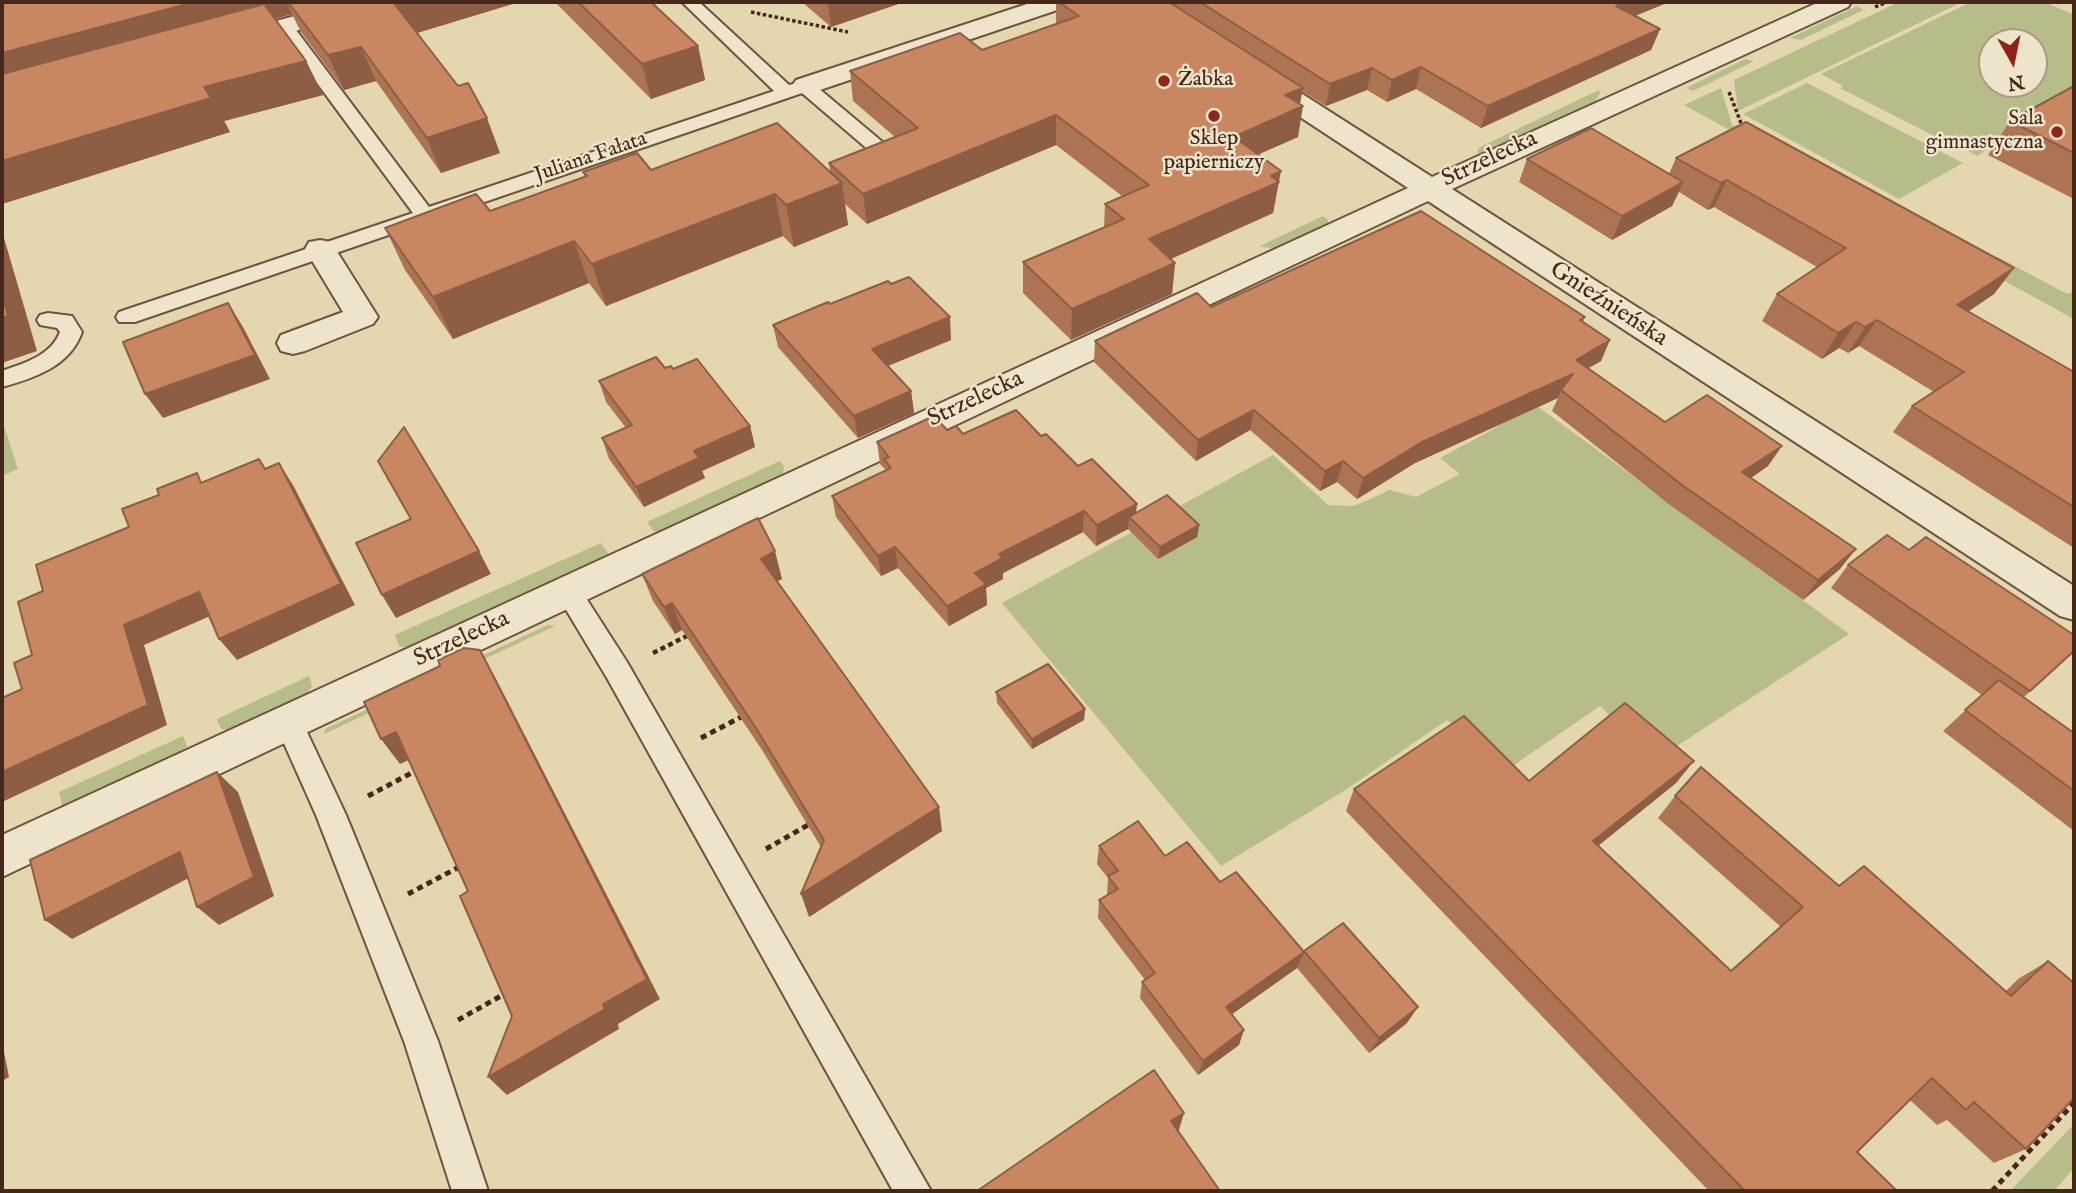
<!DOCTYPE html>
<meta charset="utf-8">
<style>
body{margin:0}
#map{position:relative;width:2076px;height:1193px;overflow:hidden;background:#e4d6af;font-family:"IM FELL English",serif}
canvas{display:block}
.frame{position:absolute;inset:0;border:4px solid #452819;pointer-events:none}
.north{position:absolute;left:1978px;top:28px;width:70px;height:70px;box-sizing:border-box;background:#ede4cb;border:2px solid #aa9984;border-radius:50%;rotate:171deg;font-size:19px;font-weight:700;line-height:28px;text-align:center;color:#452819}
.north::after{content:'';display:block;margin:auto;width:24px;height:32px;background:#8f2418;clip-path:polygon(50% 0,100% 100%,50% 72%,0 100%)}
</style>
<div id="map">
<canvas width="2076" height="1193"></canvas>
<div class="frame"></div>
<div class="north">N</div>
</div>
<script>
const g = document.querySelector('canvas').getContext('2d');
g.lineJoin = 'round';
function fillPath(path, color) { g.fillStyle = color; g.fill(path, 'evenodd'); }
function strokePath(path, color, width, dash) { g.strokeStyle = color; g.lineWidth = width; g.lineCap = dash ? 'butt' : 'round'; g.setLineDash(dash || []); g.stroke(path); }
function label(font, color, halo, rows, align = 'center') {
  g.font = font + ' "IM FELL English",serif'; g.lineWidth = 5; g.setLineDash([]); g.textBaseline = 'middle'; g.strokeStyle = halo; g.fillStyle = color; for (const [text, x, y, turn = 0] of rows) {
    g.save(); g.translate(x, y); g.rotate((+turn || 0) * Math.PI / 180); g.textAlign = isNaN(turn) ? turn : align; if (halo) g.strokeText(text, 0, 0); g.fillText(text, 0, 0); g.restore();
  }
}
fillPath(new Path2D(`
 M 1899,2 L 1962,2 L 1738,111 L 1734,80 Z
 M 1971,2 L 2045,2 L 2074,15 L 2074,95 L 1977,156 L 1942,136 L 1938,138 L 1840,88 L 1843,86 L 1821,74 ZM 1992,42 L 2034,42 L 2034,84 L 1992,84 Z
 M 1857,6 L 1863,10 L 1801,40 L 1790,38 Z
 M 1745,59 L 1754,61 L 1693,91 L 1686,88 Z
 M 1807,83 L 1963,163 L 1899,199 L 1743,114 Z
 M 1721,88 L 1732,125 L 1959,249 L 1998,257 L 2067,294 L 2074,291 L 2074,319 L 1684,105 Z
 M 1599,90 L 1600,94 L 1595,101 L 1480,154 L 1477,152 L 1480,147 Z
 M 1323,216 L 1328,220 L 1328,225 L 1274,249 L 1260,246 Z
 M 1447,384 L 1522,395 L 1849,634 L 1657,759 L 1600,706 L 1504,772 L 1447,720 L 1347,789 L 1221,866 L 1002,603 L 1273,455 L 1328,505 L 1354,506 L 1390,490 L 1416,497 L 1460,474 L 1440,458 L 1499,426 Z
 M 2,420 L 18,469 L 2,476 Z
 M 780,461 L 784,467 L 783,475 L 662,533 L 653,531 L 647,522 Z
 M 601,543 L 608,553 L 605,559 L 409,648 L 399,646 L 395,635 Z
 M 548,625 L 555,626 L 324,734 L 325,729 Z
 M 309,676 L 312,686 L 304,697 L 232,731 L 221,729 L 217,719 Z
 M 183,736 L 187,746 L 177,756 L 63,809 L 59,792 Z
 M 2074,1124 L 2074,1168 L 2054,1191 L 2010,1191 Z`), '#b6bd89');
const lane = new Path2D(`
 M 682,2 L 699,2 L 789,85 L 805,81 L 811,82 L 892,150 L 895,154 L 892,158 L 878,158 L 802,93 L 135,322 L 119,322 L 116,317 L 119,312 L 413,213 L 278,30 L 275,26 L 278,22 L 290,22 L 429,207 L 774,91 Z
 M 48,313 L 72,316 L 82,332 C 70,366 35,378 2,387 L 2,371 C 24,363 51,356 60,332 L 57,328 L 40,325 L 37,320 L 40,315 Z
 M 568,581 L 577,584 L 627,662 L 931,1191 L 893,1191 L 607,678 L 559,598 L 555,591 L 559,584 Z
 M 288,709 L 298,713 L 346,815 L 438,1041 L 488,1191 L 452,1191 L 404,1041 L 316,815 L 274,721 L 278,713 Z`);
const street = new Path2D(`
 M 346,2 L 385,2 L 382,7 L 230,49 L 221,46 L 217,41 L 221,36 Z
 M 1033,2 L 1069,2 L 1066,7 L 814,92 L 805,94 L 796,92 L 792,86 L 796,80 Z
 M 1819,2 L 1851,2 L 1848,7 L 1452,189 L 2074,586 L 2074,620 L 2060,616 L 1428,201 L 2,877 L 2,835 L 1408,188 L 1250,84 L 1246,78 L 1250,72 L 1259,70 L 1268,72 L 1432,177 Z
 M 320,240 L 331,242 L 378,317 L 373,324 L 305,351 L 293,354 L 281,351 L 277,343 L 281,335 L 343,312 L 305,249 L 309,242 Z`);
strokePath(lane, '#6d543e', 4);
strokePath(street, '#6d543e', 4);
strokePath(new Path2D(`
 M 1875,7 L 1887,2
 M 751,12 L 848,32
 M 1729,92 L 1741,123`), '#452819', 3.5, [3.5, 2.5]);
strokePath(new Path2D(`
 M 653,653 L 689,635`), '#452819', 4.5, [5, 3.5]);
strokePath(new Path2D(`
 M 701,738 L 741,717
 M 368,796 L 419,769
 M 766,849 L 808,825
 M 408,894 L 463,865
 M 458,1020 L 508,992
 M 1992,1191 L 2074,1103`), '#452819', 5, [6, 4.5]);
fillPath(lane, '#ede4cb');
fillPath(street, '#ede4cb');
fillPath(new Path2D(`
 M 2,2 L 519,2 L 417,33 L 500,153 L 441,173 L 376,81 L 344,90 L 301,32 L 292,14 L 275,19 L 306,61 L 323,95 L 224,121 L 230,132 L 2,204 Z
 M 555,2 L 651,2 L 698,46 L 705,80 L 651,99 Z
 M 802,2 L 904,2 L 831,27 Z
 M 1056,2 L 1669,2 L 1635,16 L 1660,29 L 1651,50 L 1481,128 L 1416,89 L 1387,102 L 1367,90 L 1326,106 L 1302,91 L 1300,104 L 1298,137 L 1258,154 L 1276,202 L 1275,202 L 1273,213 L 1171,259 L 1175,263 L 1172,294 L 1071,340 L 1023,293 L 1023,262 L 1104,228 L 1105,204 L 1122,196 L 1056,145 L 867,224 L 845,204 L 848,225 L 794,247 L 783,236 L 606,306 L 589,283 L 453,339 L 405,270 L 385,228 L 490,211 L 585,177 L 583,172 L 651,170 L 830,171 L 829,163 L 895,137 L 853,101 L 850,71 L 982,50 L 1056,24 Z
 M 2074,86 L 2074,199 L 1988,155 L 2010,121 Z
 M 1676,158 L 2014,268 L 1994,294 L 1968,312 L 2074,372 L 2074,548 L 1893,432 L 1912,406 L 1934,392 L 1859,346 L 1848,353 L 1839,348 L 1822,359 L 1762,321 L 1777,294 L 1817,267 L 1714,207 L 1708,210 L 1679,192 L 1672,206 L 1612,240 L 1519,182 L 1527,159 L 1669,174 Z
 M 830,304 L 951,340 L 888,366 L 911,391 L 914,413 L 858,438 L 778,347 L 773,325 Z
 M 1211,307 L 1585,317 L 1583,322 L 1601,361 L 1588,368 L 1665,422 L 1768,466 L 1751,478 L 1840,569 L 1803,600 L 1670,505 L 1552,411 L 1558,398 L 1415,463 L 1357,499 L 1337,482 L 1320,491 L 1250,430 L 1196,461 L 1094,362 L 1095,341 Z
 M 665,368 L 673,369 L 750,426 L 755,447 L 702,471 L 705,478 L 644,507 L 609,459 L 602,438 L 626,428 L 606,402 L 599,381 Z
 M 947,430 L 963,434 L 1041,436 L 1136,513 L 1199,525 L 1197,537 L 1158,559 L 1128,529 L 1096,546 L 1083,532 L 1003,573 L 1003,579 L 986,588 L 987,605 L 949,626 L 898,568 L 881,576 L 836,517 L 832,496 L 886,470 L 880,464 L 877,442 Z
 M 1848,565 L 2074,651 L 2024,697 L 2074,733 L 2074,831 L 1943,731 L 1982,695 L 1831,588 Z
 M 642,574 L 782,579 L 777,581 L 942,831 L 809,917 L 821,847 L 762,750 L 682,630 L 675,634 L 653,601 Z
 M 996,692 L 1085,709 L 1084,720 L 1032,749 L 997,703 Z
 M 1529,781 L 1676,783 L 1598,846 L 1731,971 L 1781,927 L 1658,818 L 1675,796 L 1839,886 L 2006,991 L 2018,979 L 2048,961 L 2026,1149 L 1994,1163 L 1947,1120 L 1937,1125 L 1910,1100 L 1857,1152 L 1897,1191 L 1709,1191 L 1346,811 L 1354,789 Z
 M 1099,846 L 1165,856 L 1220,882 L 1304,951 L 1407,1023 L 1369,1053 L 1297,968 L 1232,1014 L 1239,1045 L 1198,1075 L 1140,998 L 1142,982 L 1145,980 L 1098,918 L 1099,900 L 1108,895 L 1107,894 L 1108,878 L 1097,864 Z`), '#ad7453');
fillPath(new Path2D(`
 M 195,2 L 287,2 L 292,14 L 2,93 L 2,53 Z
 M 393,2 L 519,2 L 407,36 Z
 M 834,2 L 904,2 L 831,27 L 828,4 Z
 M 1626,2 L 1669,2 L 1608,27 L 1616,6 Z
 M 1660,29 L 1651,50 L 1481,128 L 1488,106 Z
 M 698,46 L 705,80 L 651,99 L 642,64 Z
 M 361,47 L 376,81 L 344,90 L 328,55 Z
 M 306,61 L 323,95 L 224,121 L 230,132 L 2,204 L 2,161 L 204,87 Z
 M 1421,67 L 1416,89 L 1387,102 L 1392,80 Z
 M 1372,68 L 1367,90 L 1326,106 L 1330,84 Z
 M 1303,88 L 1299,108 L 1303,106 L 1298,137 L 1230,167 L 1234,137 L 1285,95 Z
 M 1056,115 L 1056,145 L 867,224 L 863,194 Z
 M 487,118 L 500,153 L 441,173 L 427,138 Z
 M 1281,171 L 1273,213 L 1146,270 L 1149,239 Z
 M 1727,180 L 1714,207 L 1708,210 L 1721,183 Z
 M 1683,182 L 1672,206 L 1612,240 L 1622,216 Z
 M 842,183 L 848,225 L 794,247 L 786,205 Z
 M 775,194 L 783,236 L 606,306 L 592,264 Z
 M 2,231 L 37,351 L 2,363 Z
 M 574,241 L 589,283 L 453,339 L 433,297 Z
 M 1175,263 L 1172,294 L 1071,340 L 1072,309 Z
 M 2014,268 L 1994,294 L 1938,331 L 1957,305 Z
 M 228,303 L 243,327 L 270,379 L 163,418 L 145,394 Z
 M 950,317 L 951,340 L 875,371 L 872,349 Z
 M 1877,320 L 1859,346 L 1848,353 L 1865,327 Z
 M 1856,322 L 1839,348 L 1822,359 L 1838,333 Z
 M 1610,340 L 1601,361 L 1571,378 L 1561,390 L 1558,398 L 1415,463 L 1357,499 L 1363,478 L 1422,442 L 1576,360 Z
 M 911,391 L 914,413 L 858,438 L 854,416 Z
 M 1254,410 L 1250,430 L 1196,461 L 1198,440 Z
 M 750,426 L 755,447 L 702,471 L 705,478 L 644,507 L 636,487 L 694,451 Z
 M 1782,446 L 1768,466 L 1729,493 L 1742,472 Z
 M 1343,461 L 1337,482 L 1320,491 L 1325,471 Z
 M 279,463 L 293,485 L 355,605 L 237,660 L 219,639 Z
 M 1137,504 L 1135,523 L 1129,517 L 1128,529 L 1096,546 L 1097,525 Z
 M 1084,511 L 1083,532 L 1003,573 L 1003,579 L 986,588 L 987,605 L 949,626 L 947,606 L 975,573 L 999,554 Z
 M 1199,525 L 1197,537 L 1158,559 L 1160,547 Z
 M 895,547 L 898,568 L 881,576 L 878,556 Z
 M 1856,549 L 1840,569 L 1803,600 L 1818,580 Z
 M 479,551 L 491,574 L 396,618 L 382,595 Z
 M 775,551 L 782,579 L 768,586 L 761,559 Z
 M 199,592 L 217,613 L 144,645 L 167,725 L 2,802 L 2,772 L 124,625 Z
 M 672,603 L 682,630 L 675,634 L 664,607 Z
 M 480,650 L 495,677 L 660,999 L 618,1024 L 619,1029 L 507,1095 L 488,1077 L 605,1009 Z
 M 1085,709 L 1084,720 L 1032,749 L 1032,739 Z
 M 396,732 L 415,757 L 400,764 L 381,739 Z
 M 1694,761 L 1676,783 L 1578,862 L 1593,841 Z
 M 217,772 L 238,792 L 274,896 L 219,925 L 197,907 Z
 M 939,807 L 942,831 L 809,917 L 801,894 Z
 M 180,852 L 202,871 L 72,939 L 45,920 Z
 M 1304,952 L 1297,968 L 1221,1022 L 1226,1007 Z
 M 1418,1007 L 1407,1023 L 1369,1053 L 1379,1038 Z
 M 1244,1030 L 1239,1045 L 1198,1075 L 1203,1061 Z
 M 2,1042 L 9,1077 L 2,1081 Z
 M 1184,1113 L 1178,1133 L 1171,1121 Z`), '#8d5e44');
const building = new Path2D(`
 M 2,2 L 195,2 L 2,53 Z
 M 288,2 L 394,2 L 393,2 L 458,86 L 468,83 L 487,118 L 427,138 L 361,47 L 328,55 Z
 M 578,2 L 651,2 L 698,46 L 642,64 Z
 M 1059,2 L 1169,2 L 1303,88 L 1285,95 L 1303,106 L 1234,137 L 1281,171 L 1271,176 L 1279,182 L 1149,239 L 1175,263 L 1072,309 L 1023,262 L 1124,219 L 1105,204 L 1149,185 L 1056,115 L 863,194 L 829,163 L 918,128 L 850,71 L 960,33 L 982,50 L 1079,16 Z
 M 1200,2 L 1626,2 L 1616,6 L 1660,29 L 1488,106 L 1421,67 L 1392,80 L 1372,68 L 1330,84 Z
 M 264,4 L 306,61 L 204,87 L 211,98 L 2,161 L 2,74 Z
 M 2074,86 L 2074,153 L 2010,121 Z
 M 1746,122 L 2014,268 L 1957,305 L 2074,372 L 2074,507 L 1912,406 L 1964,372 L 1877,320 L 1865,327 L 1856,322 L 1838,333 L 1777,294 L 1846,248 L 1727,180 L 1721,183 L 1676,158 Z
 M 777,123 L 842,183 L 786,205 L 775,194 L 592,264 L 574,241 L 433,297 L 385,228 L 476,194 L 490,211 L 587,176 L 583,172 L 637,153 L 651,170 Z
 M 1591,128 L 1683,182 L 1622,216 L 1527,159 Z
 M 1421,211 L 1585,317 L 1580,320 L 1610,340 L 1576,360 L 1665,422 L 1707,395 L 1782,446 L 1742,472 L 1856,549 L 1818,580 L 1682,485 L 1561,390 L 1573,374 L 1422,442 L 1363,478 L 1343,461 L 1325,471 L 1254,410 L 1198,440 L 1095,341 L 1197,293 L 1211,307 Z
 M 909,277 L 950,317 L 872,349 L 911,391 L 854,416 L 773,325 L 828,302 L 830,304 L 888,281 L 891,284 Z
 M 2,293 L 8,316 L 2,318 Z
 M 228,303 L 255,355 L 145,394 L 123,342 Z
 M 656,357 L 665,368 L 671,366 L 673,369 L 697,359 L 750,426 L 694,451 L 699,458 L 636,487 L 602,438 L 632,425 L 599,381 Z
 M 1016,410 L 1041,436 L 1046,434 L 1078,466 L 1092,459 L 1137,504 L 1097,525 L 1084,511 L 999,554 L 1003,558 L 975,573 L 986,584 L 947,606 L 895,547 L 878,556 L 832,496 L 891,468 L 884,459 L 889,457 L 877,442 L 934,416 L 947,430 L 956,426 L 963,434 Z
 M 404,427 L 479,551 L 382,595 L 356,543 L 411,519 L 378,461 Z
 M 259,459 L 265,469 L 279,463 L 341,584 L 219,639 L 199,592 L 124,625 L 148,705 L 2,772 L 2,698 L 22,689 L 14,663 L 32,655 L 18,602 L 43,591 L 36,565 L 129,527 L 122,509 L 159,495 L 157,489 L 197,473 L 201,483 Z
 M 1167,495 L 1199,525 L 1160,547 L 1129,517 Z
 M 758,518 L 775,551 L 761,559 L 939,807 L 801,894 L 824,840 L 754,725 L 672,603 L 664,607 L 642,574 Z
 M 1887,535 L 1909,550 L 1926,537 L 2074,635 L 2074,651 L 2030,691 L 1848,565 Z
 M 464,648 L 480,650 L 647,979 L 603,1004 L 605,1009 L 488,1077 L 512,1016 L 460,896 L 468,891 L 396,732 L 381,739 L 364,702 L 440,666 L 438,660 Z
 M 1048,664 L 1085,709 L 1032,739 L 996,692 Z
 M 1999,680 L 2074,733 L 2074,791 L 1965,710 Z
 M 1625,703 L 1694,761 L 1593,841 L 1731,971 L 1803,907 L 1675,796 L 1701,767 L 1839,886 L 1864,866 L 2011,996 L 2048,961 L 2074,983 L 2074,1098 L 2026,1149 L 1974,1102 L 1966,1110 L 1932,1078 L 1857,1152 L 1897,1191 L 1745,1191 L 1354,789 L 1464,716 L 1529,781 Z
 M 217,772 L 254,877 L 197,907 L 180,852 L 45,920 L 30,860 Z
 M 1138,821 L 1165,856 L 1187,842 L 1220,882 L 1236,872 L 1304,952 L 1226,1007 L 1244,1030 L 1203,1061 L 1142,982 L 1155,973 L 1099,900 L 1118,889 L 1108,876 L 1118,871 L 1099,846 Z
 M 1343,923 L 1418,1007 L 1379,1038 L 1304,951 Z
 M 1154,1070 L 1184,1113 L 1171,1121 L 1220,1191 L 977,1191 Z`);
fillPath(building, '#c98761');
strokePath(building, '#8d5e44', 2);
for (const [x, y, r, color] of [
 [1164,81,7,"#8f2418"],
 [1214,116,7,"#8f2418"],
 [2057,132,7,"#8f2418"]
]) { const dot = new Path2D(); dot.arc(x, y, r, 0, 2 * Math.PI); g.fillStyle = color; g.fill(dot); strokePath(dot, '#ede4cb', 2.5); }
label('21px', '#452819', '#ede4cb', [
 ["Żabka",1178,81],
 ["Sala",2043,120,"right"],
 ["gimnastyczna",2043,144,"right"],
 ["Sklep",1214,140,"center"],
 ["papierniczy",1214,164,"center"]
], 'left');
label('21px', '#452819', '#ede4cb', [
 ["Juliana Fałata",591,158,-19]
]);
label('24px', '#452819', '#ede4cb', [
 ["Strzelecka",1490,160,-25],
 ["Gnieźnieńska",1608,305,33],
 ["Strzelecka",976,400,-25],
 ["Strzelecka",462,640,-25]
]);
</script>
